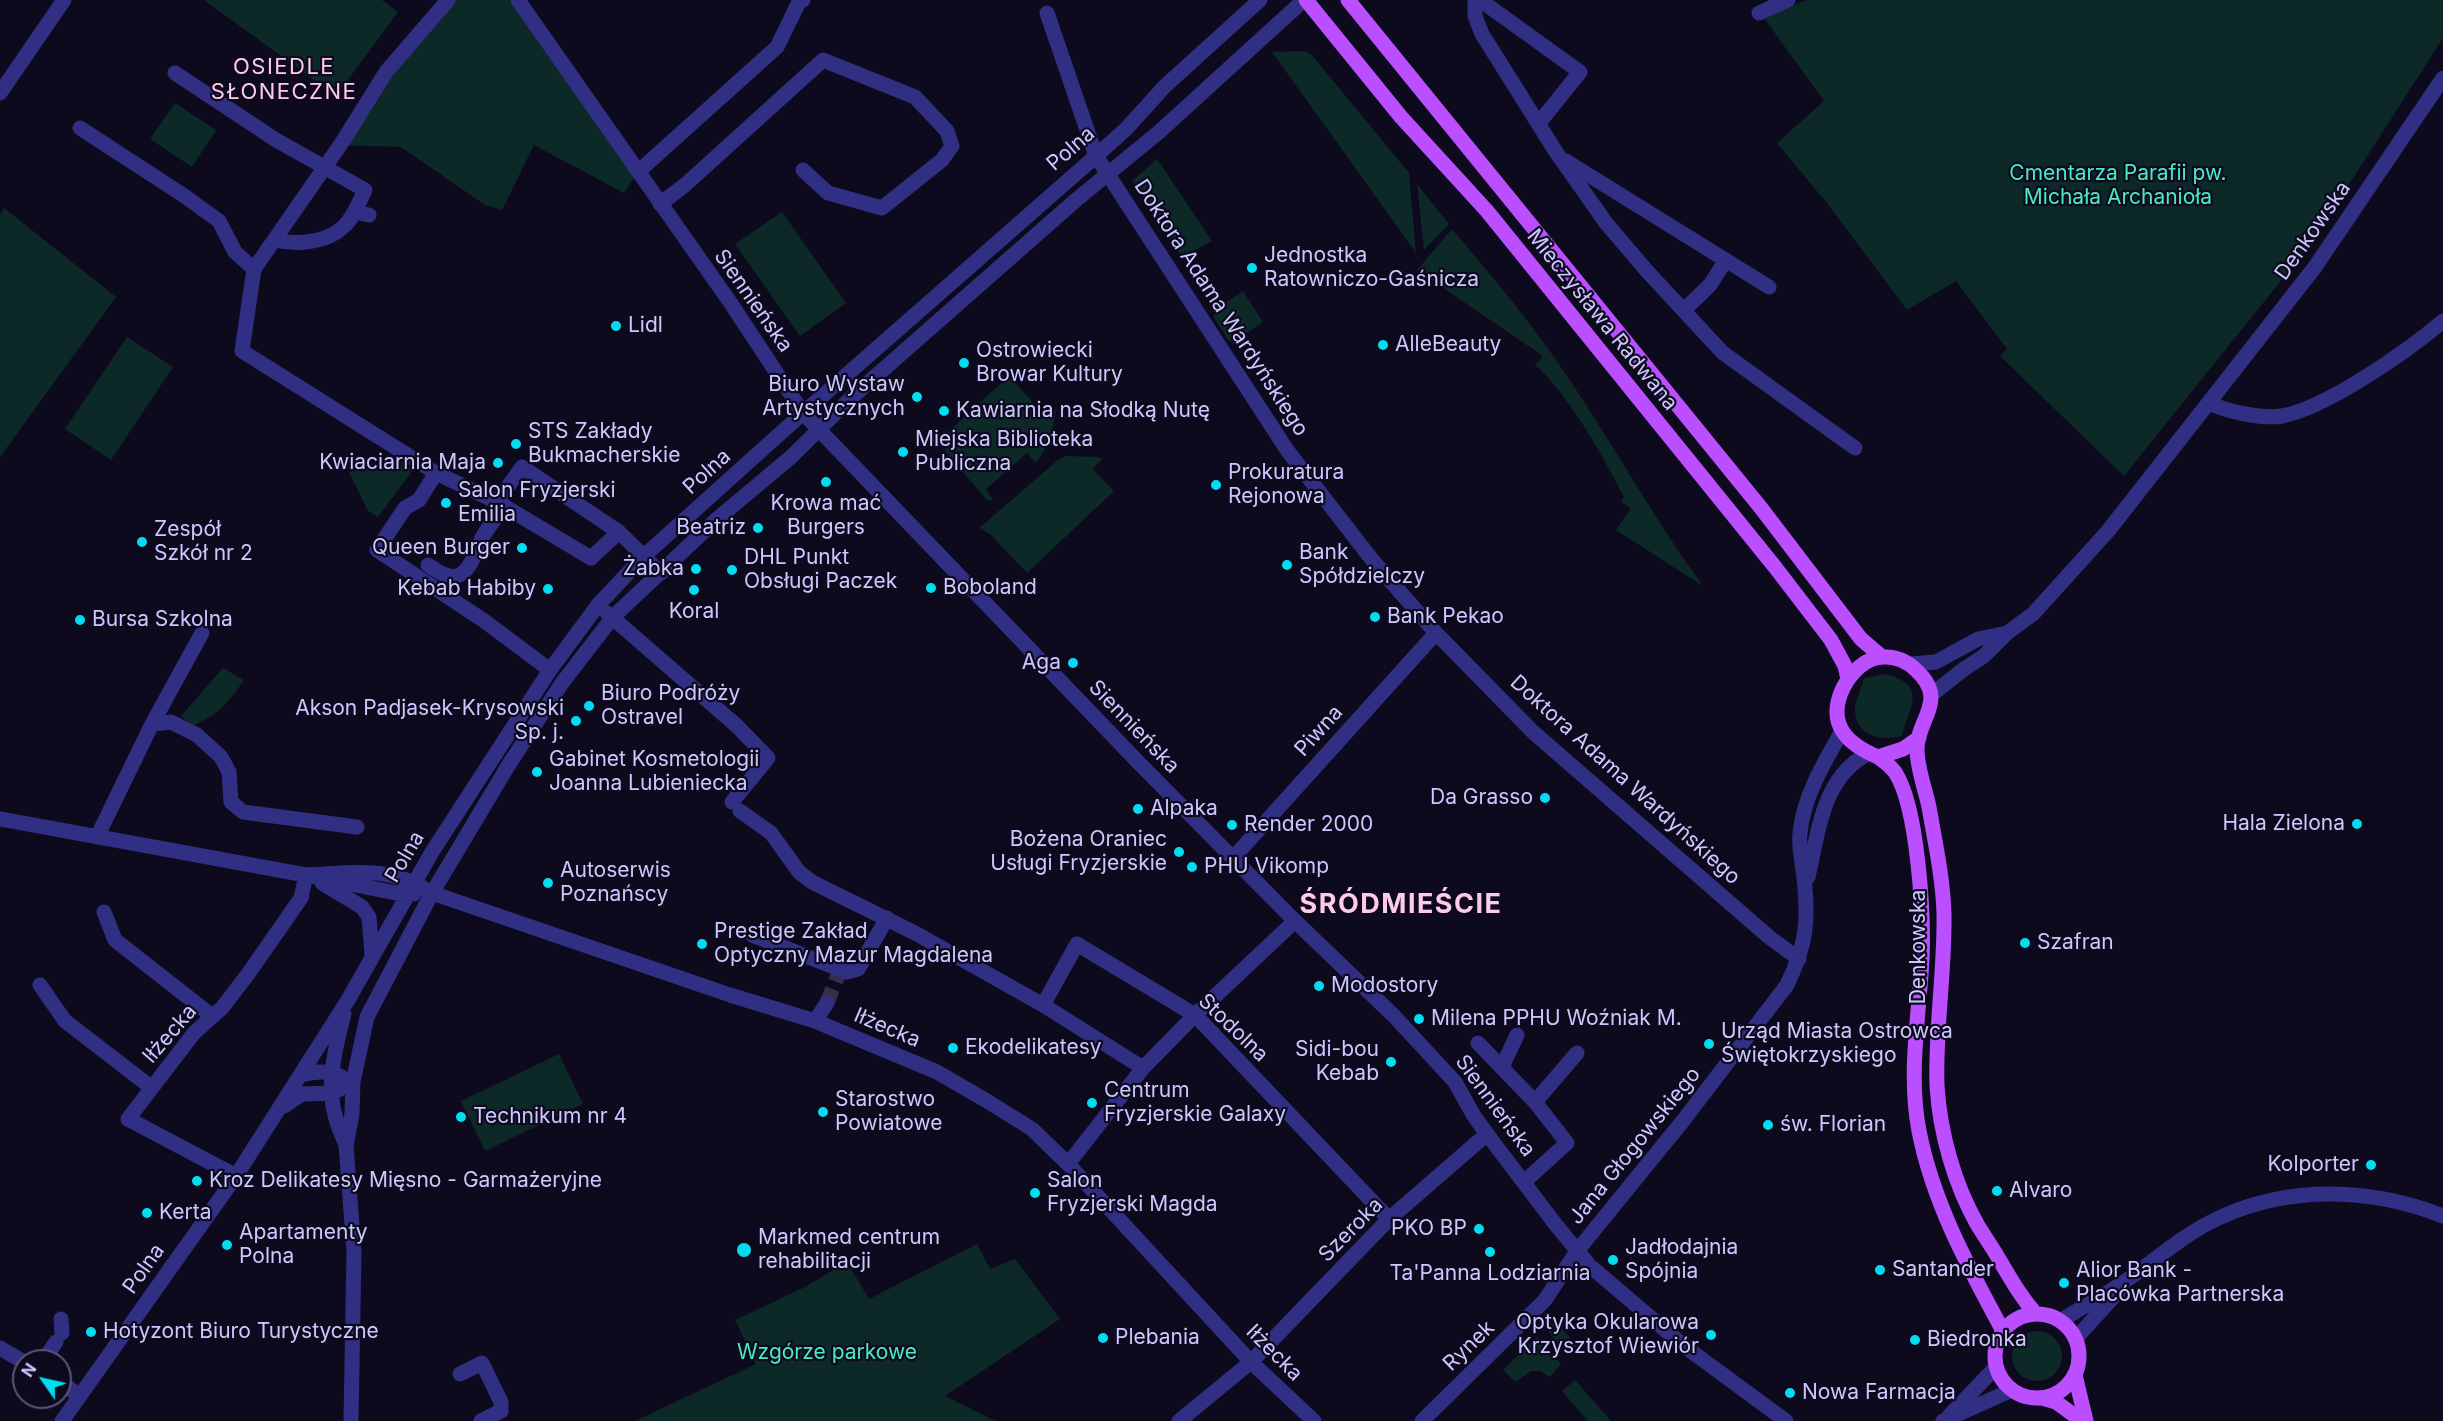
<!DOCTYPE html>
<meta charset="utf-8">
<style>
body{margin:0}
#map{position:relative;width:2443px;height:1421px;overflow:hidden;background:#0d0a1e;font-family:Inter,sans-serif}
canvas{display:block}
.north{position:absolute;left:12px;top:1349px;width:60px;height:60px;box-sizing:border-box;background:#0d0a1e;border:2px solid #5a5678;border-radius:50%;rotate:304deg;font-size:16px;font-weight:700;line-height:24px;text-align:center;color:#cdc7ff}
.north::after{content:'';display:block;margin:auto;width:21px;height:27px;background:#00ddf2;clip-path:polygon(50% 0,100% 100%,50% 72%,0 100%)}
</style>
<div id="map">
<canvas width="2443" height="1421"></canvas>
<div class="north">N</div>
</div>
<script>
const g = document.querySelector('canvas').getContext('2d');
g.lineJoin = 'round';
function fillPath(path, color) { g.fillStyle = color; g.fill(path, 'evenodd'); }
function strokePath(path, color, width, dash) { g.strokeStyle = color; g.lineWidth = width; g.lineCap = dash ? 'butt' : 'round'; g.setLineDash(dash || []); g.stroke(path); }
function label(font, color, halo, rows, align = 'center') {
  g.font = font + ' Inter,sans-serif'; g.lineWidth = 4.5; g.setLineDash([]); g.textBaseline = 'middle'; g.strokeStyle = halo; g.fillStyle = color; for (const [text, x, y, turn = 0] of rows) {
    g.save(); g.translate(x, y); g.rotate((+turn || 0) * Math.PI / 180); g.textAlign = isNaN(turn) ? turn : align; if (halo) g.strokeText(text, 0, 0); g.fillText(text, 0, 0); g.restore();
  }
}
fillPath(new Path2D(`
 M 204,0 L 382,0 L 398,12 L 336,96 Z
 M 448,0 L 518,0 L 639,171 L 624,193 L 534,145 L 502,210 L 485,205 L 401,147 L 338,145 Z
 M 1806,0 L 2443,0 L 2443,38 L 2312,242 L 2124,476 L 2000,356 L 2007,349 L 1956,281 L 1907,310 L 1827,203 L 1777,143 L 1824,101 L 1764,18 Z
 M 1305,51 L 1311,54 L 1409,173 L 1416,253 L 1272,52 Z
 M 175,103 L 216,130 L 192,167 L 150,139 Z
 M 1157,159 L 1212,241 L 1182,257 L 1132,181 Z
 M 1417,184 L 1449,224 L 1424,250 Z
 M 4,208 L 116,297 L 0,457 L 0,215 Z
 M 782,212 L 846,303 L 800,336 L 735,244 Z
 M 1452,229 C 1487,270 1522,312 1554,357 C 1606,431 1649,512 1703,586 L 1616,530 L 1631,508 L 1621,502 L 1624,497 C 1604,458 1568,393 1535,365 L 1543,356 L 1417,270 Z
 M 1243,291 L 1263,322 L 1234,342 L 1228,340 L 1213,316 L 1218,308 Z
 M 127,337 L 173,367 L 111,460 L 65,429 Z
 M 1009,376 L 1046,417 L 1056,409 C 1053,430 1049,446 1036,463 L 1027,453 L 986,489 L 993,500 L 987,500 L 946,452 L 943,442 L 948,432 Z
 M 1066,456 L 1097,457 L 1102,459 L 1093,469 L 1114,491 L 1027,573 L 990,534 L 979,528 L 1058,460 Z
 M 401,460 L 413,470 L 378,517 L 368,511 L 349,472 Z
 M 223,668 L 244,680 C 228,703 219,714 193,726 L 181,716 Z
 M 1886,674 C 1929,686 1909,707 1902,736 C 1882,741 1855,736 1855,710 C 1855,699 1862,689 1864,678 Z
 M 559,1054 L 583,1104 L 485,1151 L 461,1101 Z
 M 977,1244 L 990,1269 L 1015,1259 L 1060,1319 L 945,1396 L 995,1421 L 635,1421 L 756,1364 L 735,1320 L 805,1287 L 847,1262 L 869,1299 Z
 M 1554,1320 L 1577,1346 L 1567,1355 L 1546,1329 Z
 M2012 1356a25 25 0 1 1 50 0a25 25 0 1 1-50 0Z
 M 1537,1337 L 1561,1364 L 1550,1377 L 1540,1371 L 1531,1371 L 1516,1382 L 1503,1370 Z
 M 1575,1380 L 1611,1421 L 1588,1421 L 1562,1391 Z`), '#0c2928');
strokePath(new Path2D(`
 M 827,1003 L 838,975`), '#33304b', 15, [15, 8]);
strokePath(new Path2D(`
 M 448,0 L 386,72 L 343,141 L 254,269 L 242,351 L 436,473 L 497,502 L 591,558 L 619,532
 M 518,0 L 732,305 L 803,413 L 1138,762 L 1295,921 L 1394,1016 L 1455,1082 L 1474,1116 L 1487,1134 L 1556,1225 L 1590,1266 L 1684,1346 L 1786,1421
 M 1475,0 L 1475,16 L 1482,34 L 1556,152 L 1606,223 L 1646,270 L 1723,353 L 1855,448
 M 1480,0 L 1580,72 L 1539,123
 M 1047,13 L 1096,156 L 1287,450 L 1373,561 L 1436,633 L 1533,732 L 1769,937 L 1799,959
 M 1759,13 L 1788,0
 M 175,73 L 276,140 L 365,190 C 359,202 353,219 343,227 C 327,243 296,245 275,240
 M 0,93 L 64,0
 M 80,128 L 183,195 L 219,221 L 235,252 L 254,269
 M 1566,161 L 1769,287
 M 639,171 L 777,47 L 799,2 L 803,0
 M 660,204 L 685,185 L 823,60 L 915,97 L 947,131 L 952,146 L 942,160 L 882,208 L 828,193 L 803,170
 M 354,212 L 369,215
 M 1684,310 L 1710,285 L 1726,260
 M 2210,403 C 2226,412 2264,419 2282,416 C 2326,408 2408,351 2443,321
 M 436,473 L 419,500 L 405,508 L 377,550 L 483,620 L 550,670
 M 497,502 L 522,467 L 619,532 L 661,573
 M 428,565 C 436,570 447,579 457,576 C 471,571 477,549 482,538 C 488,527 497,517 503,507
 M 607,613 L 737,726 L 768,758 L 732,802
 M 1910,664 L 1936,662 L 1978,639 L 2007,633
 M 1931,695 L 1964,669 L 1984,656 L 2007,633 L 2033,614 L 2108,531 L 2315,267 L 2443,78
 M 152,724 L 202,633
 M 740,811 L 771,833 L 799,872 L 812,882 L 917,934 L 1043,1005 L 1143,1068
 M 0,819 L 306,875 L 396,893 L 414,894
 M 97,837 L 152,724 L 171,722 L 197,735 L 221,757 L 229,772 L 231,802 L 243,812 L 357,827
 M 1234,857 L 1436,633
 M 306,875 C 355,873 389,865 432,893 L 730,995 L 815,1021 L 937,1072 L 987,1101 L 1032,1129 L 1068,1164 L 1251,1362 L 1314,1421
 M 1808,877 C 1819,831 1822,777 1869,753
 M 322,883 L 362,907 L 369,917 L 372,955
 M 104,912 L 115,940 L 212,1016
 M 752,935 L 847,972 L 858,969 L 887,918
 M 40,985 L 65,1021 L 152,1088
 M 1043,1005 L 1077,944 L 1195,1015 L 1389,1219
 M 344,1014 C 336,1044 326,1084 335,1115 C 337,1125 342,1135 346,1145
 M 815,1021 L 827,1003
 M 1478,1043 L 1535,1102 L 1567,1143 L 1524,1182
 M 1502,1067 L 1517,1035
 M 301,1075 C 315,1071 329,1070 342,1077
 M 1535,1102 L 1577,1053
 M 284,1106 L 302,1094 L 332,1093 L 340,1089
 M 1068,1164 L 1143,1068 L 1195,1015 L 1295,921
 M 236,1176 L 128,1119 L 194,1033 L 222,1008 L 248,974 L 301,898 L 306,875
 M 61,1319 L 62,1333
 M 2060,1321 C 2085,1306 2110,1292 2134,1275 C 2161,1255 2189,1231 2221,1217 C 2291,1185 2372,1188 2443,1216
 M 2075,1339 L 2120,1290
 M 0,1348 L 24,1362
 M 43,1361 L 56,1342
 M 460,1374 L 482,1363 L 501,1402 L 501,1411 L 481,1421
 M 60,1382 L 80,1396
 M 1950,1415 L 1996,1367
 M 62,1421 L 236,1176 L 348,1000 L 432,852 L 550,670 L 598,605 L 644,556 L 803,413 L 1096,156 L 1126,129 L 1165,86 L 1260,0
 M 351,1421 L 354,1252 L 346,1145 L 352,1114 L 353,1082 L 367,1017 L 432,893 L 508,766 L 562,683 L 613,617 L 717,519 L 791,457 L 852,397 L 1076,200 L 1159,132 L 1304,0
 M 1179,1421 L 1251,1362 L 1389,1219 L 1487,1134
 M 1422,1421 L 1545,1300 L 1577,1251 L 1682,1122 L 1787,985 C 1806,945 1809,923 1804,878 C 1803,864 1798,847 1800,833 C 1804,795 1824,763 1842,731
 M 1943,1421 L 2012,1390`), '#312f83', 15);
strokePath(new Path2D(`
 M 1306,0 L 1401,117 L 1487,211 L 1775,567 L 1831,640 L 1845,666 L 1848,679
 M 1348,0 L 1761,508 L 1861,639 L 1881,656
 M 1919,738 L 1903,749 L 1878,757 C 1847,744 1826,724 1843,688 C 1851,673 1865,657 1884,657 C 1896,656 1908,662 1916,670 C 1949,700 1917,719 1917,749 C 1917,768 1925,788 1929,807 C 1935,842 1943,878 1944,914 C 1945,971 1935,1029 1937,1086 C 1940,1133 1954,1183 1977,1224 C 1983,1234 1990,1244 1996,1254 C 2009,1276 2020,1296 2036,1314
 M 1878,757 C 1884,761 1890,766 1895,772 C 1918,807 1924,916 1922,959 C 1919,1017 1908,1074 1919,1131 C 1933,1203 1969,1268 2003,1331
 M1995 1356a42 42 0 1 1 84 0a42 42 0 1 1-84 0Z
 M 2075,1375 L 2086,1421
 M 2042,1398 L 2056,1402 L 2082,1421`), '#bb4eff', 15);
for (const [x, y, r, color] of [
 [1252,268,6,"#00ddf2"],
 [616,326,6,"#00ddf2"],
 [1383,345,6,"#00ddf2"],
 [964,363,6,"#00ddf2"],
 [917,397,6,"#00ddf2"],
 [944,411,6,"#00ddf2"],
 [516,444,6,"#00ddf2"],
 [903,452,6,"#00ddf2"],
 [498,463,6,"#00ddf2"],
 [826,482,6,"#00ddf2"],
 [1216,485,6,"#00ddf2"],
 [446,503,6,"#00ddf2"],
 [758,528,6,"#00ddf2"],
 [142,542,6,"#00ddf2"],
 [522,548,6,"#00ddf2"],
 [1287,565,6,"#00ddf2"],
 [696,569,6,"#00ddf2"],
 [732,570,6,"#00ddf2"],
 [931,588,6,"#00ddf2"],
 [548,589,6,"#00ddf2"],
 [694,590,6,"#00ddf2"],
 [1375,617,6,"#00ddf2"],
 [80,620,6,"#00ddf2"],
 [1073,663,6,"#00ddf2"],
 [589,706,6,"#00ddf2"],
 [576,721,6,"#00ddf2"],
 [537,772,6,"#00ddf2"],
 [1545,798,6,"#00ddf2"],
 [1138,809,6,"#00ddf2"],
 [2357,824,6,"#00ddf2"],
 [1232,825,6,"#00ddf2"],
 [1179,852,6,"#00ddf2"],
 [1192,867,6,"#00ddf2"],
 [548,883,6,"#00ddf2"],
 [2025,943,6,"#00ddf2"],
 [702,944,6,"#00ddf2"],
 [1319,986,6,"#00ddf2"],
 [1419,1019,6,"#00ddf2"],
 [1709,1044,6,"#00ddf2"],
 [953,1048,6,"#00ddf2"],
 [1391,1062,6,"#00ddf2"],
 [1092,1103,6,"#00ddf2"],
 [823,1112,6,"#00ddf2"],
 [461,1117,6,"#00ddf2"],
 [1768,1125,6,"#00ddf2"],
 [2371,1165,6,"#00ddf2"],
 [197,1181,6,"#00ddf2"],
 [1997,1191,6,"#00ddf2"],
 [1035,1193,6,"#00ddf2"],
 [147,1213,6,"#00ddf2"],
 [1479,1229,6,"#00ddf2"],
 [227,1245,6,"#00ddf2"],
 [744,1250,8,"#00ddf2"],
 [1490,1252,6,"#00ddf2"],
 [1613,1260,6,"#00ddf2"],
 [1880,1270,6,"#00ddf2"],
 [2064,1283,6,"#00ddf2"],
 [91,1332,6,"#00ddf2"],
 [1711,1335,6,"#00ddf2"],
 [1103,1338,6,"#00ddf2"],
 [1915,1340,6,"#00ddf2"],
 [1790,1393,6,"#00ddf2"]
]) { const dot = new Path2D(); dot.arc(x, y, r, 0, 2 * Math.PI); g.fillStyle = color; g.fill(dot); strokePath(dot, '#0d0a1e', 2); }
label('21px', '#cdc7ff', '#0d0a1e', [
 ["Polna",1071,149,-41],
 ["Denkowska",2313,231,-55],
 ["Siennieńska",753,301,55],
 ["Doktora Adama Wardyńskiego",1221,308,57],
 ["Mieczysława Radwana",1602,320,51],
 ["Polna",707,472,-42],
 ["Siennieńska",1134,727,46],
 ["Piwna",1319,731,-48],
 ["Doktora Adama Wardyńskiego",1625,780,42],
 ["Polna",405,857,-59],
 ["Denkowska",1919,947,-90],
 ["Iłżecka",887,1028,23],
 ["Stodolna",1233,1028,44],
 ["Iłżecka",170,1034,-49],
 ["Siennieńska",1495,1106,54],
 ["Jana Głogowskiego",1635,1146,-51],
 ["Szeroka",1351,1230,-45],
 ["Polna",144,1269,-55],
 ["Rynek",1469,1346,-44],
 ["Iłżecka",1274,1353,45]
]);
label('21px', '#47ecc0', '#0d0a1e', [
 ["Cmentarza Parafii pw.",2118,174],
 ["Michała Archanioła",2118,198],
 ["Wzgórze parkowe",827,1353]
]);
label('21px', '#cdc7ff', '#0d0a1e', [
 ["Jednostka",1264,256],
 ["Ratowniczo-Gaśnicza",1264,280],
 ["Lidl",628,326],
 ["AlleBeauty",1395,345],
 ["Ostrowiecki",976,351],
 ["Browar Kultury",976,375],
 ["Biuro Wystaw",905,385,"right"],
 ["Artystycznych",905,409,"right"],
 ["Kawiarnia na Słodką Nutę",956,411],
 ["STS Zakłady",528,432],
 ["Bukmacherskie",528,456],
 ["Miejska Biblioteka",915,440],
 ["Publiczna",915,464],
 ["Kwiaciarnia Maja",486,463,"right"],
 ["Prokuratura",1228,473],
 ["Rejonowa",1228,497],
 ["Salon Fryzjerski",458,491],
 ["Emilia",458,515],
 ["Krowa mać",826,504,"center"],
 ["Burgers",826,528,"center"],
 ["Beatriz",746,528,"right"],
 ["Zespół",154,530],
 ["Szkół nr 2",154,554],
 ["Queen Burger",510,548,"right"],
 ["Bank",1299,553],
 ["Spółdzielczy",1299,577],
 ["DHL Punkt",744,558],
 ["Obsługi Paczek",744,582],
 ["Żabka",684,569,"right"],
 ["Boboland",943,588],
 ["Kebab Habiby",536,589,"right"],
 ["Koral",694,612,"center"],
 ["Bank Pekao",1387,617],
 ["Bursa Szkolna",92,620],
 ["Aga",1061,663,"right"],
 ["Biuro Podróży",601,694],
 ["Ostravel",601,718],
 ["Akson Padjasek-Krysowski",564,709,"right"],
 ["Sp. j.",564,733,"right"],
 ["Gabinet Kosmetologii",549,760],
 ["Joanna Lubieniecka",549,784],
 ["Da Grasso",1533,798,"right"],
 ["Alpaka",1150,809],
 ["Hala Zielona",2345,824,"right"],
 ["Render 2000",1244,825],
 ["Bożena Oraniec",1167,840,"right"],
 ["Usługi Fryzjerskie",1167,864,"right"],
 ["PHU Vikomp",1204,867],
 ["Autoserwis",560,871],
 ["Poznańscy",560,895],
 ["Prestige Zakład",714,932],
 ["Optyczny Mazur Magdalena",714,956],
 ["Szafran",2037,943],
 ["Modostory",1331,986],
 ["Milena PPHU Woźniak M.",1431,1019],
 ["Urząd Miasta Ostrowca",1721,1032],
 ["Świętokrzyskiego",1721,1056],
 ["Ekodelikatesy",965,1048],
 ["Sidi-bou",1379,1050,"right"],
 ["Kebab",1379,1074,"right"],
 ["Centrum",1104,1091],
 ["Fryzjerskie Galaxy",1104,1115],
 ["Starostwo",835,1100],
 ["Powiatowe",835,1124],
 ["Technikum nr 4",473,1117],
 ["św. Florian",1780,1125],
 ["Kolporter",2359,1165,"right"],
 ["Kroz Delikatesy Mięsno - Garmażeryjne",209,1181],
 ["Salon",1047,1181],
 ["Fryzjerski Magda",1047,1205],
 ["Alvaro",2009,1191],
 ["Kerta",159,1213],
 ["PKO BP",1467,1229,"right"],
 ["Apartamenty",239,1233],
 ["Polna",239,1257],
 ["Markmed centrum",758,1238],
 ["rehabilitacji",758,1262],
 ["Jadłodajnia",1625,1248],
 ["Spójnia",1625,1272],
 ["Santander",1892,1270],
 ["Alior Bank -",2076,1271],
 ["Placówka Partnerska",2076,1295],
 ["Ta'Panna Lodziarnia",1490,1274,"center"],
 ["Optyka Okularowa",1699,1323,"right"],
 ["Krzysztof Wiewiór",1699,1347,"right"],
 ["Hotyzont Biuro Turystyczne",103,1332],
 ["Plebania",1115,1338],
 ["Biedronka",1927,1340],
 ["Nowa Farmacja",1802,1393]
], 'left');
g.letterSpacing = '1.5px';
label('22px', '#ffc9ec', '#0d0a1e', [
 ["OSIEDLE",284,67],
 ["SŁONECZNE",284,92]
]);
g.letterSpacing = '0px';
g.letterSpacing = '1.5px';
label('bold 27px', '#ffc9ec', '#0d0a1e', [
 ["ŚRÓDMIEŚCIE",1401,905]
]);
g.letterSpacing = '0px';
</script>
